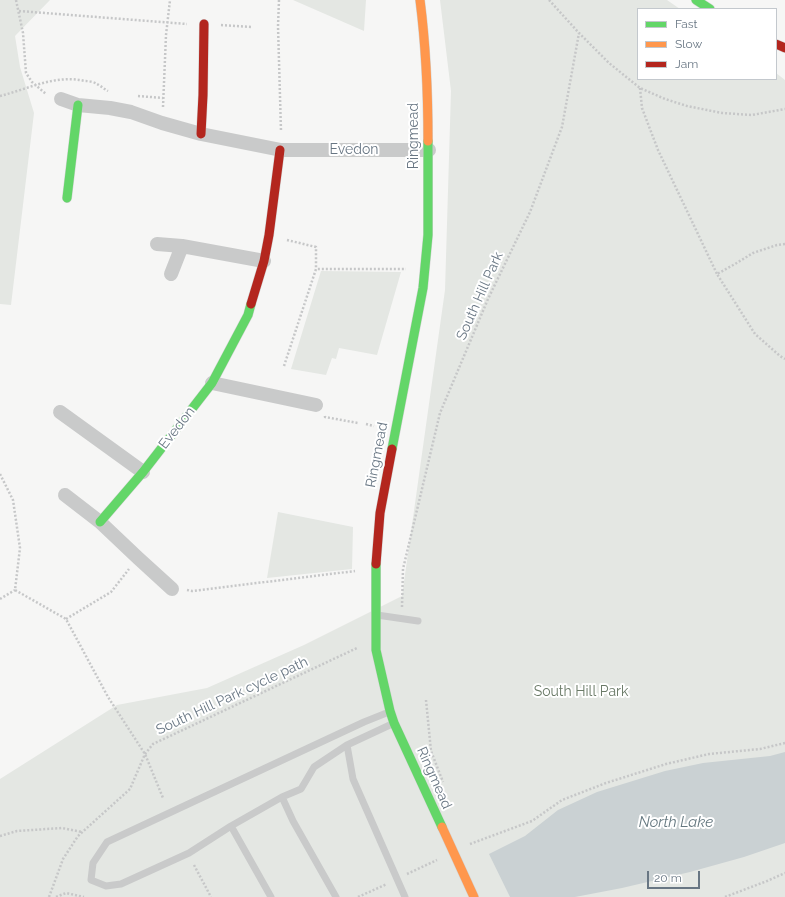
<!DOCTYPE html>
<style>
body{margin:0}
#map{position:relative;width:785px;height:897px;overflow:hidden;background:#f6f6f5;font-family:Raleway,sans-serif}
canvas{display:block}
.legend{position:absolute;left:637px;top:8px;width:140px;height:72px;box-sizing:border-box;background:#fff;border:1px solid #c3c8cd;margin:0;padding:5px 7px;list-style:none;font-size:12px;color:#687683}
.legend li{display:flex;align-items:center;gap:8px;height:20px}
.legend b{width:20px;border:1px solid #c3c8cd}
.scale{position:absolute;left:647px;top:871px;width:53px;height:18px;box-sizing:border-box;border:2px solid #687683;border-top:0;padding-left:5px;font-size:12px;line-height:14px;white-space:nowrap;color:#687683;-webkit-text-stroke:3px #fff;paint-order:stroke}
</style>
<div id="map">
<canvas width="785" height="897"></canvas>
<ul class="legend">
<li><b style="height:5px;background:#63d668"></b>Fast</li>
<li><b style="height:5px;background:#ff974d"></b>Slow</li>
<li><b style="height:5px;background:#b3261e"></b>Jam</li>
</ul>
<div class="scale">20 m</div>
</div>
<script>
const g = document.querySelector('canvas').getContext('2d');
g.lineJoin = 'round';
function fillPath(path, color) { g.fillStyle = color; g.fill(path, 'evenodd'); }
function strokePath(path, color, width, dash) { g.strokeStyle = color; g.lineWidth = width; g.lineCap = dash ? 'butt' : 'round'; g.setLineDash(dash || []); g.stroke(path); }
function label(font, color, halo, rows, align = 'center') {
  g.font = font + ' Raleway,sans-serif'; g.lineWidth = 4; g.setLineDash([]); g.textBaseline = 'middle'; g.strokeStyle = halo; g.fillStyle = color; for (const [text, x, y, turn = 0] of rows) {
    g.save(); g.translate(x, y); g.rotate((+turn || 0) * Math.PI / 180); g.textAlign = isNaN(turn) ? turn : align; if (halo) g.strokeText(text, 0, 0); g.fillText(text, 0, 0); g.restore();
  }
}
fillPath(new Path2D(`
 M 0,0 L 50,0 L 15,36 L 20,67 L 34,113 L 11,305 L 0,304 Z
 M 293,0 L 366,0 L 364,31 Z
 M 440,0 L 667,0 L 680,9 L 638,9 L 638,79 L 776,79 L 776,73 L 785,80 L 785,897 L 0,897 L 0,779 L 117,705 L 207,688 L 304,645 L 402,596 L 445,290 L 451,91 Z
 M 321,271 L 401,272 L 377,355 L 339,348 L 336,359 L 332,358 L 326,375 L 291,369 Z
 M 278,512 L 353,527 L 352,569 L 267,578 Z`), '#e4e7e3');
fillPath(new Path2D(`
 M 785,752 L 785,843 L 744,857 L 690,872 L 622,888 L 575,897 L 510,897 L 489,854 L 525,836 L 558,810 L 597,792 L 665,771 L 703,763 L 770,756 Z`), '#cad1d3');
const fast = new Path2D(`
 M 696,0 L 710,9
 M 67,198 L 78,105
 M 392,449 L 423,288 L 428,235 L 428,141
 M 100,522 L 143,472 L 212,383 L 248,315 L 251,304
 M 376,564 L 376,650 L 390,711 L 394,723 L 442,827`);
const slow = new Path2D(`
 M 420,0 C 426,47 428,94 428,141
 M 442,827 L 474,897`);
const jam = new Path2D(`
 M 776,44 L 785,48
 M 201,134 L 203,95 L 204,24
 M 251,304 L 264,261 L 269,235 L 280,150
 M 376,564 L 380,513 L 392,449`);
strokePath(fast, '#d2d3d3', 10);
strokePath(slow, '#d2d3d3', 10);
strokePath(jam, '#d2d3d3', 10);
strokePath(new Path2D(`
 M 16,0 L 23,33 L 26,73 L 32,82 L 46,94
 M 279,0 L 278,26 L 281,131
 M 549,0 L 579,33 L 609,63 L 640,88 L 665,99 L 687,106 L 722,113 L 752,115 L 785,109
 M 19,11 L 187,24
 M 221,25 L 251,27
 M 640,88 L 642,108 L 658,150 L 717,274
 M 0,96 C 28,89 56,74 85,81 C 89,81 94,82 97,84 C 101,86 104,89 108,91
 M 138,96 L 163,98
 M 163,107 L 166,35 L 170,0
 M 287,240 L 316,247 L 316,269
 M 785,244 L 777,245 L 753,253 L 735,264 L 717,274 L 755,334 L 780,356 L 785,359
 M 284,366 L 316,269 L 406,269
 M 325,416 L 325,417 L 358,423
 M 366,424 L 374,426
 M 0,474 L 13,500 L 20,548 L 15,590 L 66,619 L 108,697 L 145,754 L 163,798
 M 187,590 L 192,591 L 355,571
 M 0,599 L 15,590
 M 402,607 L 403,569 L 440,413 L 488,299 L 530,212 L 562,127 L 579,33
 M 66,619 L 111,592 L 129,569
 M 426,700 L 431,751 L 443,782
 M 0,836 L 17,831 L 62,828 L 82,832
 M 470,844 L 532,821 L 562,800 L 606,783 L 666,764 L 709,754 L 760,749 L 785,743
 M 194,865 L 211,897
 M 407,874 L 437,860
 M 49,897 L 63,859 L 78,836 L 130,789 L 145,754 L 153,744 L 357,648
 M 56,897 L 66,893 L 84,897
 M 358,897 L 387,884
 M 725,897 L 767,881 L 785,873`), '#c6c7c8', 2.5, [2, 2]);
strokePath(new Path2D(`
 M 377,615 L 418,621
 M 389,712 L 364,722 L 107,842 L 93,863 L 91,880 L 106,886 L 121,884 L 189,853 L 231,826 L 282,797 L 301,789 L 314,767 L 347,745 L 392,724
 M 347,745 L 353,779 L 405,897
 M 282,797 L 293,821 L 336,897
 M 231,826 L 271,897`), '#c9caca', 7);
strokePath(new Path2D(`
 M 61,99 L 78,105 L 110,108 L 131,112 L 162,123 L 201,134 L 281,150 L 429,150
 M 157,244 L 182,246 L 264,261
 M 171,274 L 182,246
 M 212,383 L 316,405
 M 60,412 L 143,472
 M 65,495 L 100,522 L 138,558 L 172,589`), '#c9caca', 14);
strokePath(fast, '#63d668', 9);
strokePath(slow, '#ff974d', 9);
strokePath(jam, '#b3261e', 9);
label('14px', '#687683', '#fff', [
 ["Ringmead",414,136,-90],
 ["Evedon",354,150],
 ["South Hill Park",480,296,-66],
 ["Evedon",177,428,-52],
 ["Ringmead",377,455,-79],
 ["South Hill Park cycle path",232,696,-25],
 ["Ringmead",434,778,66]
]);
label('14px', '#6a7a67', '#fff', [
 ["South Hill Park",581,692]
]);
label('italic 15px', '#64777f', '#fff', [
 ["North Lake",676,822]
]);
</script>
